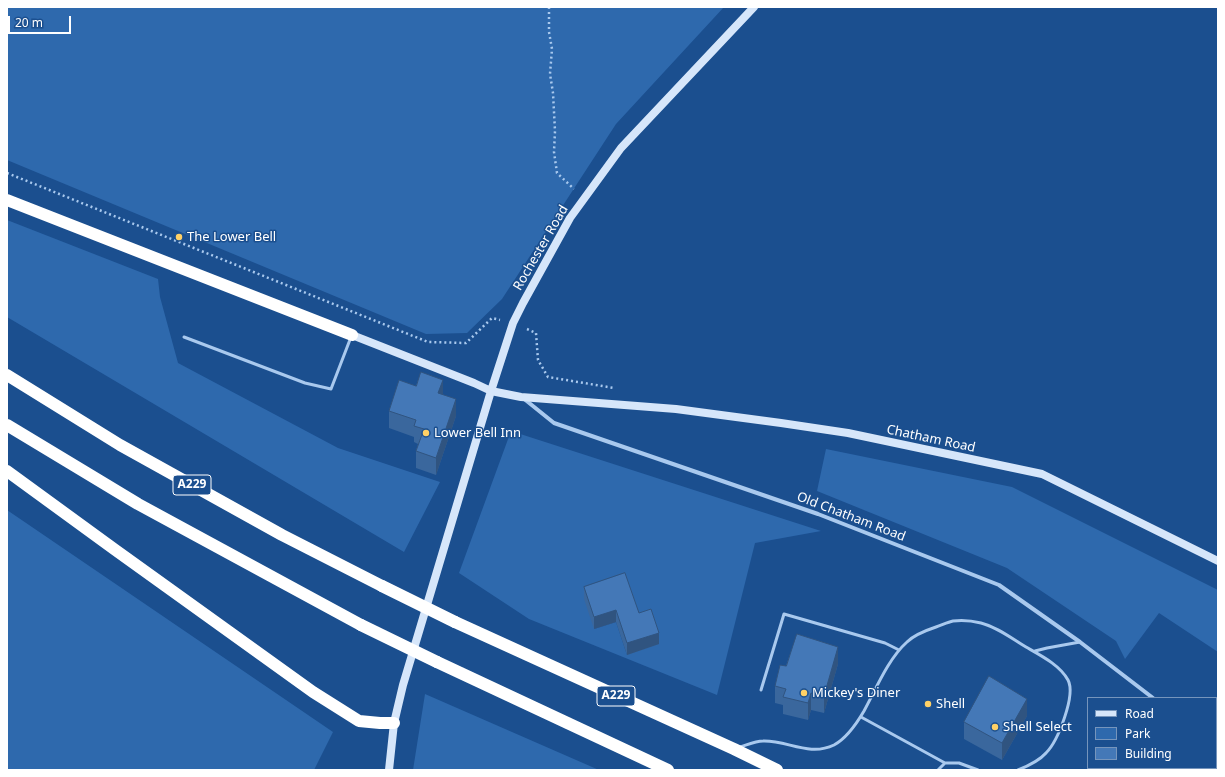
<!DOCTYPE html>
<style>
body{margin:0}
#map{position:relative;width:1225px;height:777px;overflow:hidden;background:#1b4f8f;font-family:"Noto Sans",sans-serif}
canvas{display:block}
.frame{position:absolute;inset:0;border:8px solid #fff;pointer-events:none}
.legend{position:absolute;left:1087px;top:697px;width:130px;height:72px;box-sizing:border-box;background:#1b4f8f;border:1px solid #7695bc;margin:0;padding:5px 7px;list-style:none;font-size:12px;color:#fff}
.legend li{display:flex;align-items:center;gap:8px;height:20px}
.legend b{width:20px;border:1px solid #7695bc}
.scale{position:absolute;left:8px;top:16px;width:63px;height:18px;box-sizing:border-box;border:2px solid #fff;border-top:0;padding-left:5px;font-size:12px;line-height:14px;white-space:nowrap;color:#fff;-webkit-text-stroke:3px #1b4f8f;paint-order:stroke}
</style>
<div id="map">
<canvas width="1225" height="777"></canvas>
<div class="frame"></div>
<ul class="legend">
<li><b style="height:5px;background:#d6e6fa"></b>Road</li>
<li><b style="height:11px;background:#2e69ad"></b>Park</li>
<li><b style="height:11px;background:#4478b7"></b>Building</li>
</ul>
<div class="scale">20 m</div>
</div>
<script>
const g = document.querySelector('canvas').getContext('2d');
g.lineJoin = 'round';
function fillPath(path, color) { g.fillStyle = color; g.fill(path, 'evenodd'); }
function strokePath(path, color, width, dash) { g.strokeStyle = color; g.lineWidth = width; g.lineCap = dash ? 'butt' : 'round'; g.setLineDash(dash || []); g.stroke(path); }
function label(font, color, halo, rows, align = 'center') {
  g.font = font + ' "Noto Sans",sans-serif'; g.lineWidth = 3; g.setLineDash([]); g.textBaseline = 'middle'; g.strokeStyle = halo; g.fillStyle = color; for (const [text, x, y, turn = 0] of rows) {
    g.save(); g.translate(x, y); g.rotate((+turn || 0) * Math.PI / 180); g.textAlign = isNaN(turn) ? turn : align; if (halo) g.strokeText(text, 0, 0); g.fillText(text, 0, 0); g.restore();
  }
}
fillPath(new Path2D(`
 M 7,7 L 724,7 L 616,124 L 502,299 L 467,333 L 426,334 L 7,160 Z
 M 7,220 L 158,279 L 160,297 L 178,363 L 338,448 L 440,482 L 404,552 L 7,317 Z
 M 511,431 L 821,531 L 755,543 L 717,695 L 529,619 L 459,573 ZM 625,585 L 639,625 L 627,655 L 616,622 L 594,629 Z
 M 826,449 L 1012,487 L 1218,590 L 1218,652 L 1159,613 L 1125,659 L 1116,641 L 1007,568 L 817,491 Z
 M 7,510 L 333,732 L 314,770 L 7,770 Z
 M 425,694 L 599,770 L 413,770 Z`), '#2e69ad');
strokePath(new Path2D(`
 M 549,7 L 549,32 L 552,49 L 550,74 L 553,93 L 555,131 L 554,152 L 557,173 L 574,189
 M 7,173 L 428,342 L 466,343 L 492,318 L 500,320
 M 527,329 L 536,333 L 538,360 L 548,377 L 614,388`), '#a9c9ee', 2.5, [2, 3]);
strokePath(new Path2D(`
 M 184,337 L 305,383 L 331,389 L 351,337
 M 1035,651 L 1047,648 L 1080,642
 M 761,690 L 784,614 L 885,643 L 899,650
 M 861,717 L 945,763
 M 740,747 C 747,745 755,741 763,741 C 787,740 809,757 834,745 C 847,738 857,723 864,711 C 876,689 888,659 907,642 C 914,635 927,630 936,627 C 942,625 948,622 953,621 C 961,620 973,621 981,623 C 997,627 1011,638 1026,647 C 1040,655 1060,665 1068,680 C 1076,695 1058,741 1046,753 C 1039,761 1028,766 1018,770
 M 938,770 L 945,763 L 959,763 L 978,770`), '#a9c9ee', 3);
strokePath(new Path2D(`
 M 523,398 L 554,423 L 818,514 L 999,585 L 1080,642 L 1153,698
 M 1216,748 L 1218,749`), '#a9c9ee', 4);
strokePath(new Path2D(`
 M 352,335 L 474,383 L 491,391 L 521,397 L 676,409 L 781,423 L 848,433 L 1042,474 L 1218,561
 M 389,770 L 394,723 L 403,685 L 491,391 L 513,323 L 523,303 L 570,218 L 621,148 L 754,7`), '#d6e6fa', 8);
strokePath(new Path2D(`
 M 7,200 L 352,335
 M 7,375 L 120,445 L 282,535 L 382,586
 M 7,425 L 138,504 L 361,625
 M 7,471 L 114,549 L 313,692 L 359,721 L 380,723 L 394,723
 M 455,622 L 734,749 L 777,770
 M 437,662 L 668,770`), '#fff', 12);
strokePath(new Path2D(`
 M 382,586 L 455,622
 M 361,625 L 437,662`), '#fff', 12);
fillPath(new Path2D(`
 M 443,395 L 456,416 L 436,475 L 416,468 L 416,451 L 418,444 L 414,442 L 414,437 L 389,428 L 389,411 Z
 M 584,587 L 639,613 L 659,644 L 627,655 L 616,622 L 594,629 L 584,599 Z
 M 838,664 L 824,713 L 811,710 L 808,720 L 783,714 L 783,705 L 775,703 L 775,686 L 786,666 Z
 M 1027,716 L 1002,760 L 964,739 L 964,722 Z`), '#3a679d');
fillPath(new Path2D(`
 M 443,380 L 443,397 L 438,393 Z
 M 456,399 L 456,416 L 436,475 L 436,458 Z
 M 616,610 L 616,622 L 594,629 L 594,617 Z
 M 659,633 L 659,644 L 627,655 L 627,643 Z
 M 838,647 L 838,664 L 824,713 L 824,696 Z
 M 811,693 L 811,710 L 808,720 L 808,703 Z
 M 1027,699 L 1027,716 L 1002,760 L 1002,743 Z`), '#305480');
const building = new Path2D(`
 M 421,372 L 443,380 L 438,393 L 456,399 L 436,458 L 416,451 L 424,429 L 414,426 L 416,420 L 389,411 L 399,380 L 416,386 Z
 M 625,573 L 639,613 L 651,609 L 659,633 L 627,643 L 616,610 L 594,617 L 584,587 Z
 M 797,634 L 838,647 L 824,696 L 811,693 L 808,703 L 783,697 L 786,689 L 775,686 L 780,665 L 786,666 Z
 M 989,676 L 1027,699 L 1002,743 L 964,722 Z`);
fillPath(building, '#4478b7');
strokePath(building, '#305480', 1);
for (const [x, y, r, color] of [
 [179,237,4,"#ffd166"],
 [426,433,4,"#ffd166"],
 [804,693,4,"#ffd166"],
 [928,704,4,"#ffd166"],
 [995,727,4,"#ffd166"]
]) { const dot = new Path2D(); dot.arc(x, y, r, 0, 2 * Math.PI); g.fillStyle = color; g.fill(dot); strokePath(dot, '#1b4f8f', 1.5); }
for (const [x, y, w] of [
 [192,485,38],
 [616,696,38]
]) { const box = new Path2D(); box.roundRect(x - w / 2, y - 10, w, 20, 3); g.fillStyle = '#1b4f8f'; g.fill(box); strokePath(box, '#fff', 1); }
label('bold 12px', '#fff', null, [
 ["A229",192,485],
 ["A229",616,696]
]);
label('13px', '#fff', '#1b4f8f', [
 ["The Lower Bell",187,237],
 ["Lower Bell Inn",434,433],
 ["Mickey's Diner",812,693],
 ["Shell",936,704],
 ["Shell Select",1003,727]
], 'left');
label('13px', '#fff', '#1b4f8f', [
 ["Rochester Road",541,248,-60],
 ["Chatham Road",931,439,12],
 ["Old Chatham Road",851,517,21]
]);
</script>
